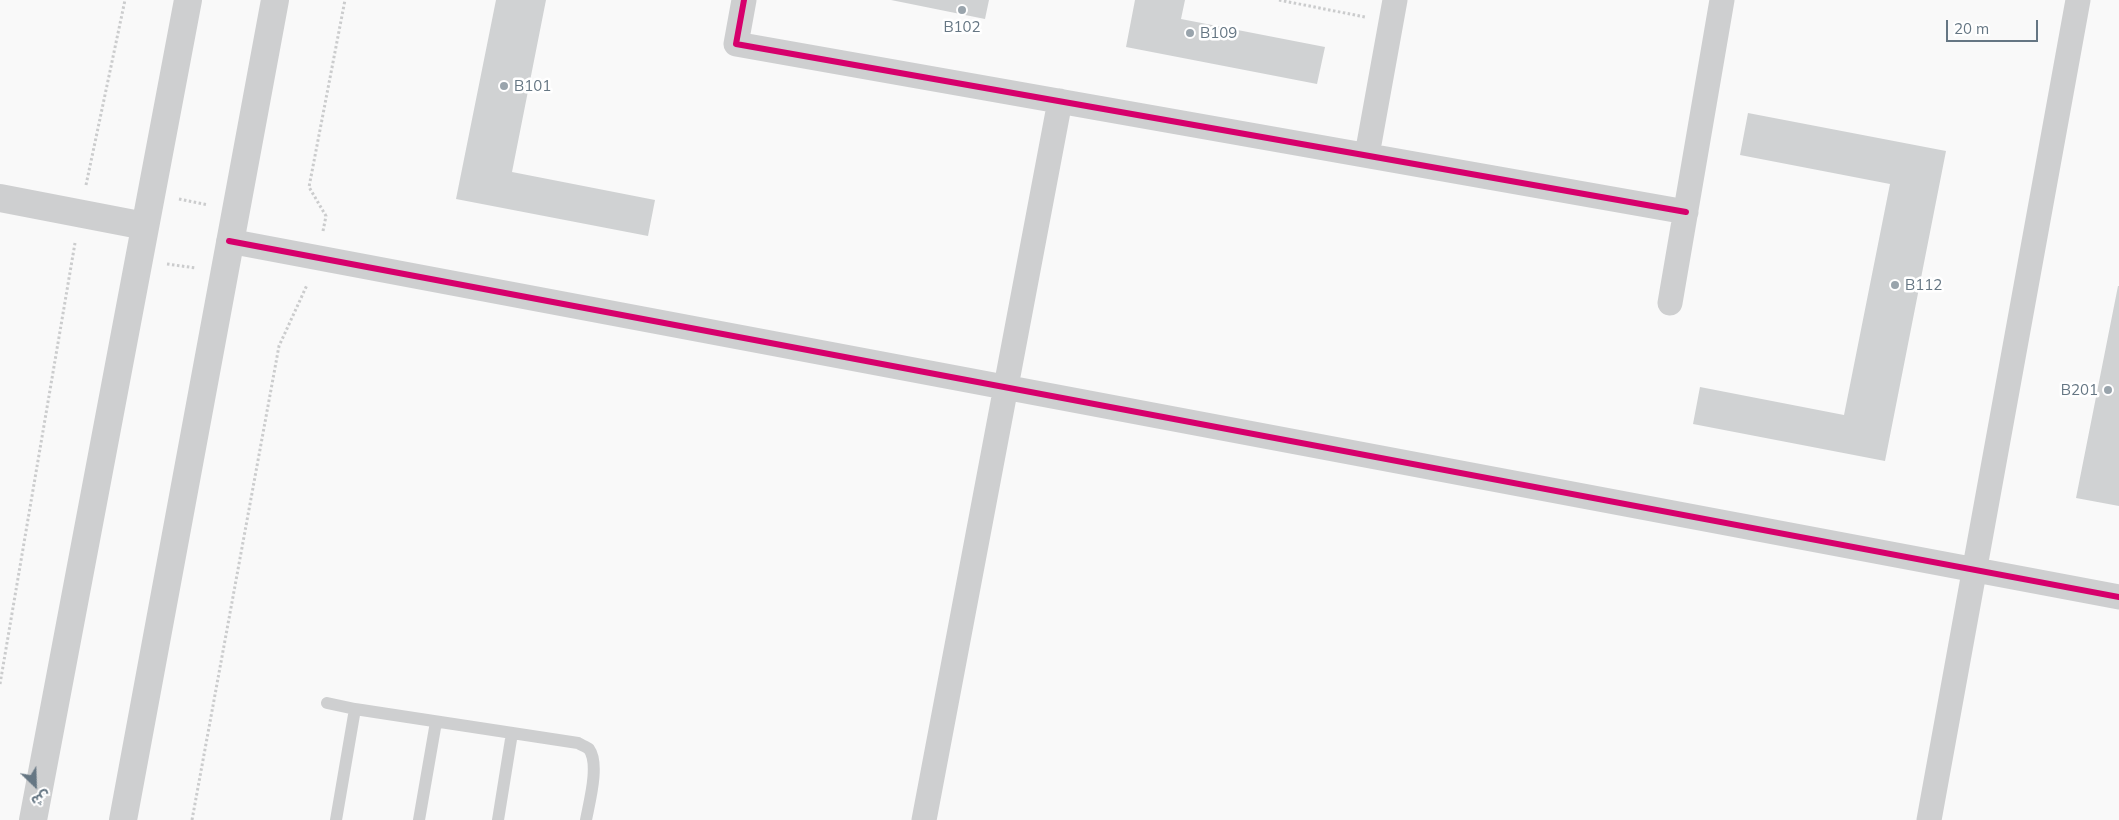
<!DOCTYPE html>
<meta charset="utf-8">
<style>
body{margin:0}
#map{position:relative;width:2119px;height:820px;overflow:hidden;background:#f9f9f9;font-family:Mulish,"Noto Sans Arabic",sans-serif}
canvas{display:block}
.north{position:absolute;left:10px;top:760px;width:50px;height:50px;-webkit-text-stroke:4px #fff;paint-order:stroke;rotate:156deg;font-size:14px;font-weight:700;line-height:20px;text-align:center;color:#657683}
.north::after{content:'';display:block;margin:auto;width:18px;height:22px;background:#657683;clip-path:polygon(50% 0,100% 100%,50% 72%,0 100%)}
.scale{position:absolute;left:1946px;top:20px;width:92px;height:22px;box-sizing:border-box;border:2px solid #657683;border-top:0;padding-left:6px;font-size:15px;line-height:18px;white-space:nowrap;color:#657683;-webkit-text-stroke:4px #fff;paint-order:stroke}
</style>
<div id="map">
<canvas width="2119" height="820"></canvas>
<div class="north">ش</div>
<div class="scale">20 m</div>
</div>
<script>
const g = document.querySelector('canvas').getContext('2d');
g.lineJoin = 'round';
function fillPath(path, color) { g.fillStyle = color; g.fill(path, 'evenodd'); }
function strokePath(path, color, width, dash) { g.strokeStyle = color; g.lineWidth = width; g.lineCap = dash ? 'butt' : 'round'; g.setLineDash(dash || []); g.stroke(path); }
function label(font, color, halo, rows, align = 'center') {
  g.font = font + ' Mulish,sans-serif'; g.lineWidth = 5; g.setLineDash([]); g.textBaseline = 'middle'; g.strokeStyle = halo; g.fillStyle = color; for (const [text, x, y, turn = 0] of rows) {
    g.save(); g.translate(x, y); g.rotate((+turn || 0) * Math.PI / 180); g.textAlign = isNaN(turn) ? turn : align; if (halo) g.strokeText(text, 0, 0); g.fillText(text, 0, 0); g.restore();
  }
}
fillPath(new Path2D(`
 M 496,0 L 546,0 L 512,172 L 655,200 L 648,236 L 456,199 Z
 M 891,0 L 989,0 L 985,19 Z
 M 1135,0 L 1185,0 L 1181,19 L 1325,47 L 1317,84 L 1126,47 Z
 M 1748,113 L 1946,151 L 1885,461 L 1693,424 L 1700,387 L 1844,415 L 1890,184 L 1740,155 Z
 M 2118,286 L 2119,286 L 2119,506 L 2076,498 Z`), '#d0d2d3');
strokePath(new Path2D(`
 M 1279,0 L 1365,17
 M 86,185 L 125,0
 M 179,199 L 208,205
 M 323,231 L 326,216 L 309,187 L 345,0
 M 167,264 L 196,268
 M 0,684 L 75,243
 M 192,820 L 279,346 L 307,285`), '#cbcccd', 3, [2.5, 2.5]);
strokePath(new Path2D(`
 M 327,703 L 355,709 L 578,743 C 581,745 587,747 589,749 C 600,764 589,803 586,820
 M 336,820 L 355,709
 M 419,820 L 436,722
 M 498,820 L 512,733`), '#cecfd0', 12);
strokePath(new Path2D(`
 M 744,0 L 736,44 L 1686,212
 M 1367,155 L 1395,0
 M 229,241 L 2119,597
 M 1670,303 L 1722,0
 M 924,820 L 1060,101
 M 1929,820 L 2078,0`), '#cecfd0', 25);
strokePath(new Path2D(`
 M 0,198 L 145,226
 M 33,820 L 188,0
 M 123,820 L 275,0`), '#cecfd0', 28);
strokePath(new Path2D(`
 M 744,0 L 736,44 L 1686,212
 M 229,241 L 2119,597`), '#d6006c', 6);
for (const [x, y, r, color] of [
 [962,10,5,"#99a4ac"],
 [1190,33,5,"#99a4ac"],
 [504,86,5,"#99a4ac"],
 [1895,285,5,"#99a4ac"],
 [2108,390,5,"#99a4ac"]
]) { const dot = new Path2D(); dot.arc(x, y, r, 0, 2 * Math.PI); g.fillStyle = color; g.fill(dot); strokePath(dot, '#fff', 2); }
label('15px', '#657683', '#fff', [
 ["B102",962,27,"center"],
 ["B109",1200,33],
 ["B101",514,86],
 ["B112",1905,285],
 ["B201",2098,390,"right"]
], 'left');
</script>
